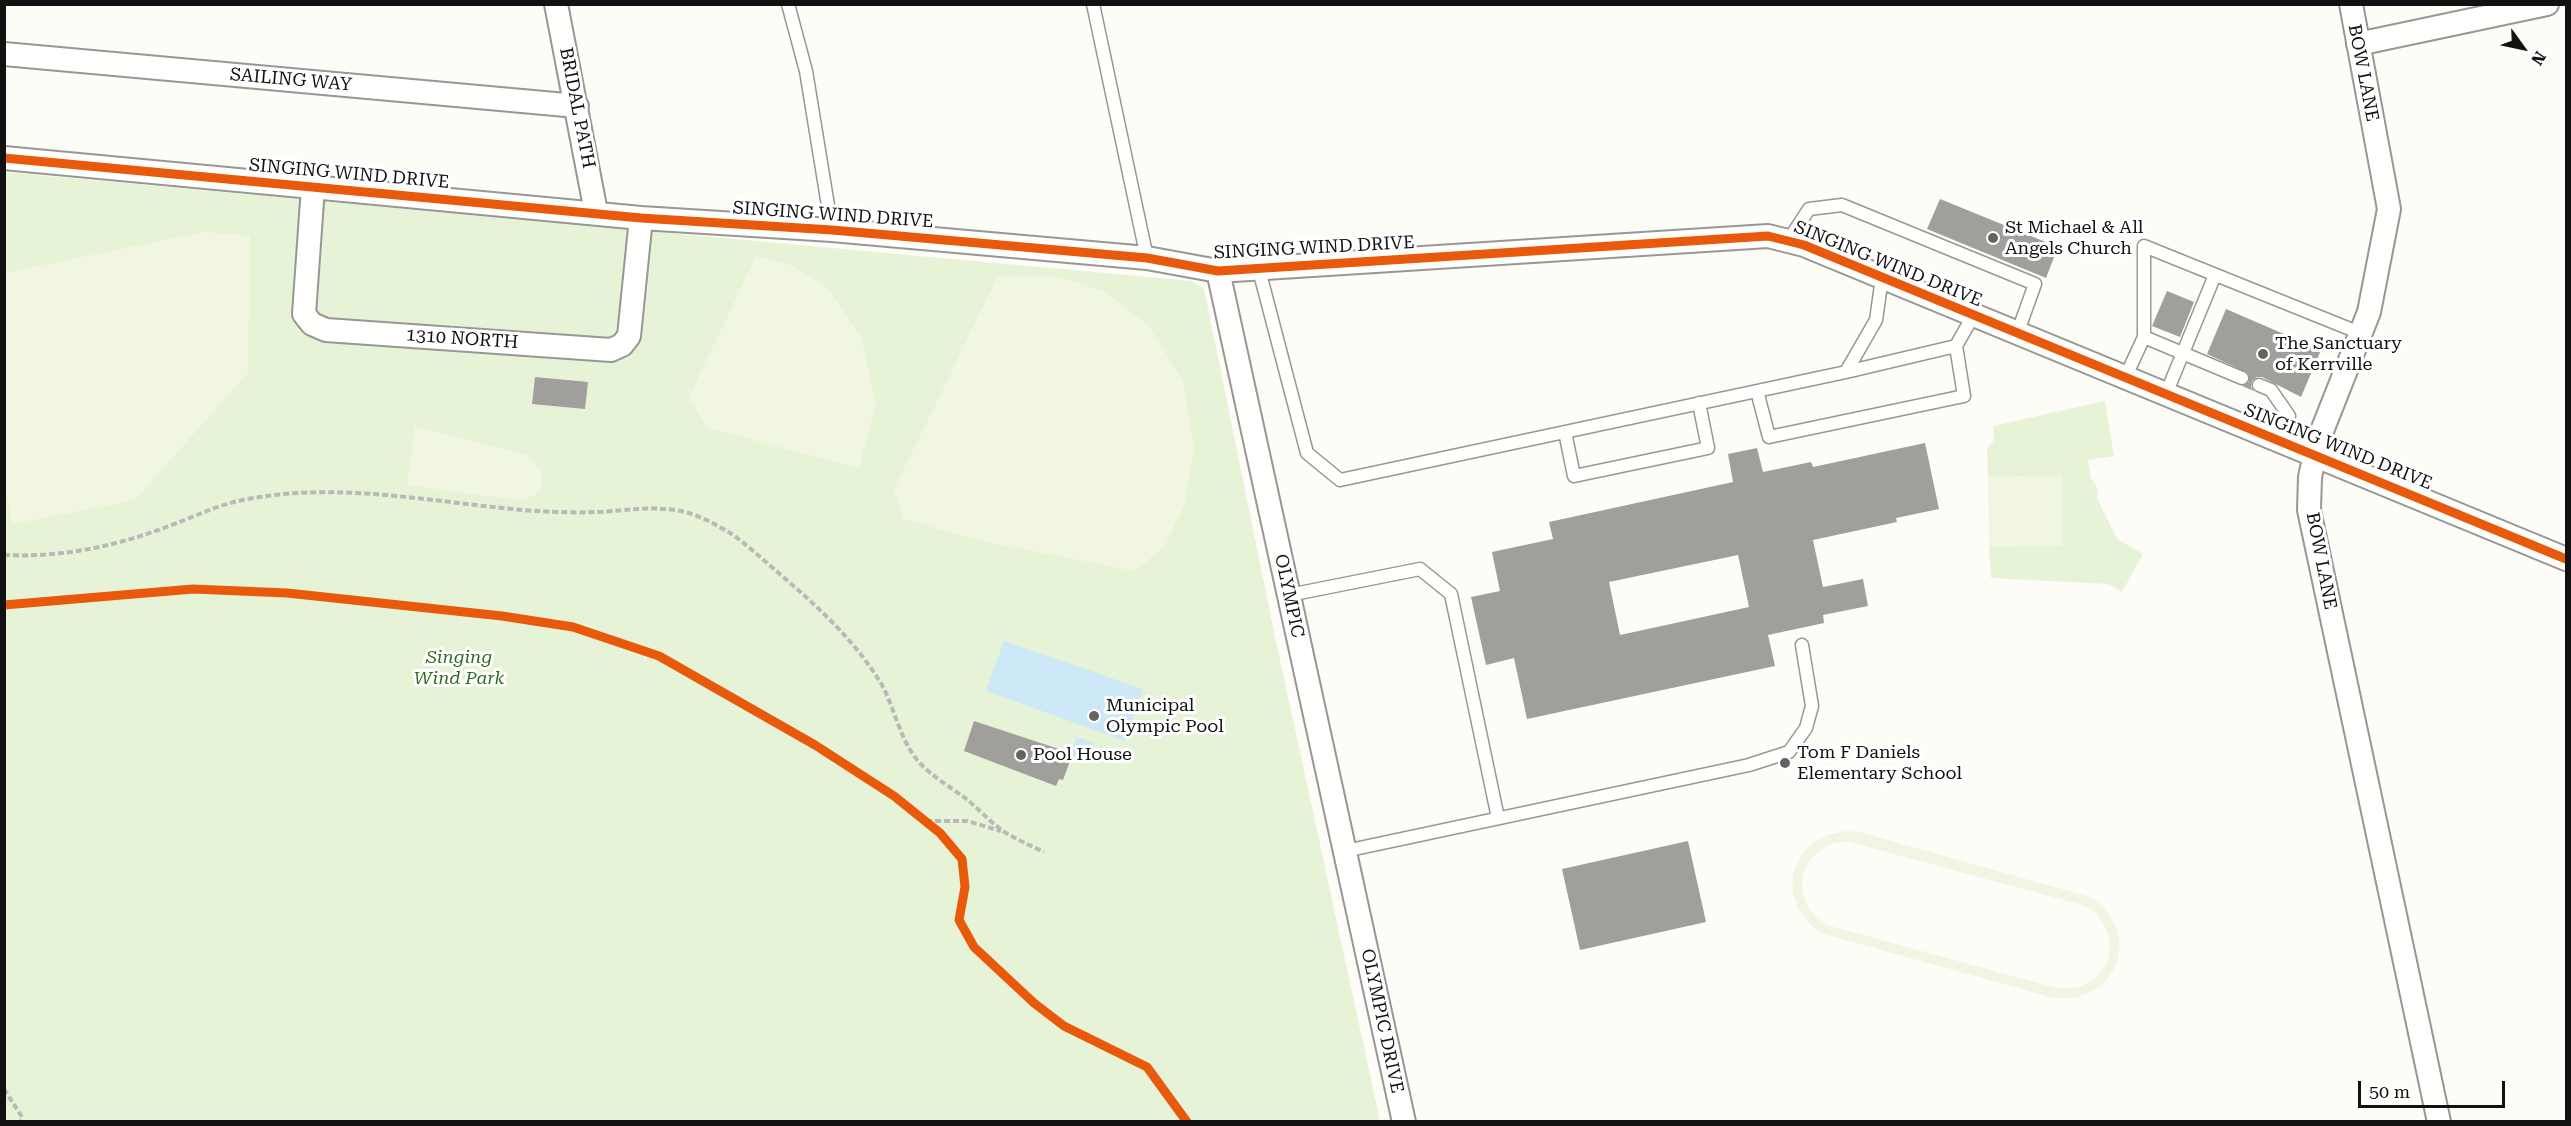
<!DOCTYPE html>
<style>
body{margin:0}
#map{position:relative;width:2571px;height:1126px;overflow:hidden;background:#fdfcf7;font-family:"Roboto Serif",serif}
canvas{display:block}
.frame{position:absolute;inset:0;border:6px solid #111;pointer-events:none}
.north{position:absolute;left:2493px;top:18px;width:60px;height:60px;-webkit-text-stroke:4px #fff;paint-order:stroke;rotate:123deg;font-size:16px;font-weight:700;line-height:24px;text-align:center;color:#111}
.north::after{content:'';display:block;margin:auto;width:21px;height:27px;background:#111;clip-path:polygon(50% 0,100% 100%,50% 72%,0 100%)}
.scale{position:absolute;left:2358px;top:1081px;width:147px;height:27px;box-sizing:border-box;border:3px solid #111;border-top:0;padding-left:8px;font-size:18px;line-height:21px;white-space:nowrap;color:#111;-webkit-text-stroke:4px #fff;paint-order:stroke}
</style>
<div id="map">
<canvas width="2571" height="1126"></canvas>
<div class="frame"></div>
<div class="north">N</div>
<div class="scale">50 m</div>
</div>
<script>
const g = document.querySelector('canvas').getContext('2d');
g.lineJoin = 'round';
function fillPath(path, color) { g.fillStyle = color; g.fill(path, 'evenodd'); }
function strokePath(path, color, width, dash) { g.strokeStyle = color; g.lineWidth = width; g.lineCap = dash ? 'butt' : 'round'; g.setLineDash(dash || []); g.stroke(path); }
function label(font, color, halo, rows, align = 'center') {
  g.font = font + ' "Roboto Serif",serif'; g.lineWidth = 6; g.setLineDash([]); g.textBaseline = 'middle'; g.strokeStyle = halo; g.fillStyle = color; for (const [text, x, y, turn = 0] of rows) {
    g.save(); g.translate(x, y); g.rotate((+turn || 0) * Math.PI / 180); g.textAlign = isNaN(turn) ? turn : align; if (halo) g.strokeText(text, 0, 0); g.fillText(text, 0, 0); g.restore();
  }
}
fillPath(new Path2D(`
 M 4,172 L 1192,281 L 1204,289 L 1274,632 L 1380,1121 L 5,1121 Z
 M 2105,401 L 2114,456 L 2088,460 L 2091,479 L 2095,483 L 2098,491 L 2097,498 L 2117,539 L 2143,554 L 2122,592 L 2108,584 L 1991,578 L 1989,547 L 2063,545 L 2062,476 L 1988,477 L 1987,449 L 1994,440 L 1993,426 Z`), '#e7f3d7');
fillPath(new Path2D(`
 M 204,232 L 250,236 L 248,373 L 135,500 L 13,524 L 4,487 L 5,273 Z
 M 756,256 L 793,266 L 828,288 L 861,337 L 876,403 L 859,468 L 707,428 L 689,397 Z
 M 998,276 L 1061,277 L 1105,292 L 1149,326 L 1183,381 L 1194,446 L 1184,506 L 1164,547 L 1135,571 L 982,541 L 904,519 L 894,489 Z
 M 415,426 L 526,455 L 540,469 L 542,478 L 540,488 L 535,495 L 525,500 L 516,500 L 407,485 Z
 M 2062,475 L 2063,546 L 1989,547 L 1988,477 Z
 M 1847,831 L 1859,832 L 2090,897 C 2145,931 2118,1005 2054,998 L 1824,934 C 1773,904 1787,836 1847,831 ZM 1846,841 L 2086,906 C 2130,935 2109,995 2056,988 L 1827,925 C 1786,899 1798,847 1846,841 Z`), '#f0f6e1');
fillPath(new Path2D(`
 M 1004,641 L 1143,689 L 1125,741 L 986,691 Z
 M 1077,737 L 1095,743 L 1088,761 L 1070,754 Z`), '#cde8f7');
fillPath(new Path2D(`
 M 1940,199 L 2058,247 L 2046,278 L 1927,229 Z
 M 2167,291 L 2194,302 L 2180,337 L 2152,326 Z
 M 2226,309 L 2321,350 L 2301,397 L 2262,377 L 2257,377 L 2252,381 L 2251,387 L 2254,391 L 2242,386 L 2249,382 L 2248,373 L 2207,354 Z
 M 535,377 L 588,382 L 585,409 L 532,404 Z
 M 1925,443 L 1939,509 L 1896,518 L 1897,522 L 1813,540 L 1823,587 L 1863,579 L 1868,606 L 1823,615 L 1824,623 L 1768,635 L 1775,666 L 1527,719 L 1514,658 L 1486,665 L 1471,597 L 1500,591 L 1492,552 L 1553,539 L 1549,522 L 1733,482 L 1728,454 L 1757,448 L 1763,472 L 1811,462 L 1813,467 ZM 1738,555 L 1749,607 L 1620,635 L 1609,582 Z
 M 974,721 L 1068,752 L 1066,759 L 1070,761 L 1063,780 L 1059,779 L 1056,786 L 964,751 Z
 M 1688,841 L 1706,922 L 1580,950 L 1562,869 Z`), '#a19f9c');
const service = new Path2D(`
 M 788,4 L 806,71 L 832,230
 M 1093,4 L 1147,258
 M 1788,241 L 1809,209 L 1842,205 L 2035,284 L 2017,334
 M 1259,270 L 1307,453 L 1340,480 L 1846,372 L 1876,320 L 1882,278
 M 2144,337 L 2242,378
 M 1846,372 L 1956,346 L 1973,316
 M 2125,378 L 2144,337 L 2144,246 L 2360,333
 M 2259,385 L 2271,390 L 2289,416 L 2279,441
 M 1757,391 L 1769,437 L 1964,396 L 1956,346
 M 2166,394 L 2215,275
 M 1565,432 L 1574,476 L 1708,448 L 1699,403
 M 1289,595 L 1420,569 L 1451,594 L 1498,818
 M 1345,851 L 1749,765 L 1789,752 L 1806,728 L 1812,706 L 1802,645`);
const minor = new Path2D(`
 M 556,4 L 596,212
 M 2351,4 L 2389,209 L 2369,312 L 2318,441 L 2310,477 L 2309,510 L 2439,1122
 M 2358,44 L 2547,4
 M 4,54 L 577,106
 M 4,158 L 641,218 L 832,230 L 1147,258 L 1218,271 L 1768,236 L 1804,245 L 2566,559
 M 313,187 L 304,314 L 312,324 L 326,330 L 611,350 L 622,345 L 629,336 L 641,218
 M 1218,271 L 1404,1122`);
strokePath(service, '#979795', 15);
strokePath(minor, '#979795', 26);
strokePath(new Path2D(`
 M 4,555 C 61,558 117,546 169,526 C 194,517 217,505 243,500 C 341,480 438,504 536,511 C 556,512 577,513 596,512 C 623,511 648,506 674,510 C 693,512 714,523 730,533 C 748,545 764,561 781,575 C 818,607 852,638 879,680 C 895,706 898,737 918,761 C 931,776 949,786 965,798 C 979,809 991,823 1006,833 C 1018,840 1031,846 1044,852
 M 4,605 L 193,589 L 287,593 L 502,616 L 573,627 L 659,656 L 815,745 L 894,796 L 940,833 L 962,859 L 965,887 L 959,920 L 974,947 L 1034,1003 L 1064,1026 L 1147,1067 L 1187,1122
 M 926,821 L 967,821 L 1001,831
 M 4,1089 L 22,1117 L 21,1122`), '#b9b9b8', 4, [6, 3]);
strokePath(service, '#fffffe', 12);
strokePath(minor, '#fffffe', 22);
strokePath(new Path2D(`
 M 4,158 L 641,218 L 832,230 L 1147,258 L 1218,271 L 1768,236 L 1804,245 L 2566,559
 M 4,605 L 193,589 L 287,593 L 502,616 L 573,627 L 659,656 L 815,745 L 894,796 L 940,833 L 962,859 L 965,887 L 959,920 L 974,947 L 1034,1003 L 1064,1026 L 1147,1067 L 1187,1122`), '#e8590c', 9);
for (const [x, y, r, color] of [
 [1993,238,6,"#646362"],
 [2263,354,6,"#646362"],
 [1094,716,6,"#646362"],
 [1021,755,6,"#646362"],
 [1785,763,6,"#646362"]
]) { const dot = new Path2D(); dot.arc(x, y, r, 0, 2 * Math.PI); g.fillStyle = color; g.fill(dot); strokePath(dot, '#fff', 2); }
label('18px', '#111', '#fff', [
 ["BOW LANE",2363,73,79],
 ["SAILING WAY",291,80,5],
 ["BRIDAL PATH",577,108,79],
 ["SINGING WIND DRIVE",349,174,5],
 ["SINGING WIND DRIVE",833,215,4],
 ["SINGING WIND DRIVE",1314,248,-3],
 ["SINGING WIND DRIVE",1888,264,22],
 ["1310 NORTH",462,339,4],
 ["SINGING WIND DRIVE",2338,447,22],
 ["BOW LANE",2321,561,79],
 ["OLYMPIC",1289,596,78],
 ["OLYMPIC DRIVE",1382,1021,78]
]);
label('18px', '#111', '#fff', [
 ["St Michael & All",2005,228],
 ["Angels Church",2005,249],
 ["The Sanctuary",2275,344],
 ["of Kerrville",2275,365],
 ["Municipal",1106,706],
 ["Olympic Pool",1106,727],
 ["Tom F Daniels",1797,753],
 ["Elementary School",1797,774],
 ["Pool House",1033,755]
], 'left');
label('italic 18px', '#2f6b1f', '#fff', [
 ["Singing",459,658],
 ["Wind Park",459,679]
]);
</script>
